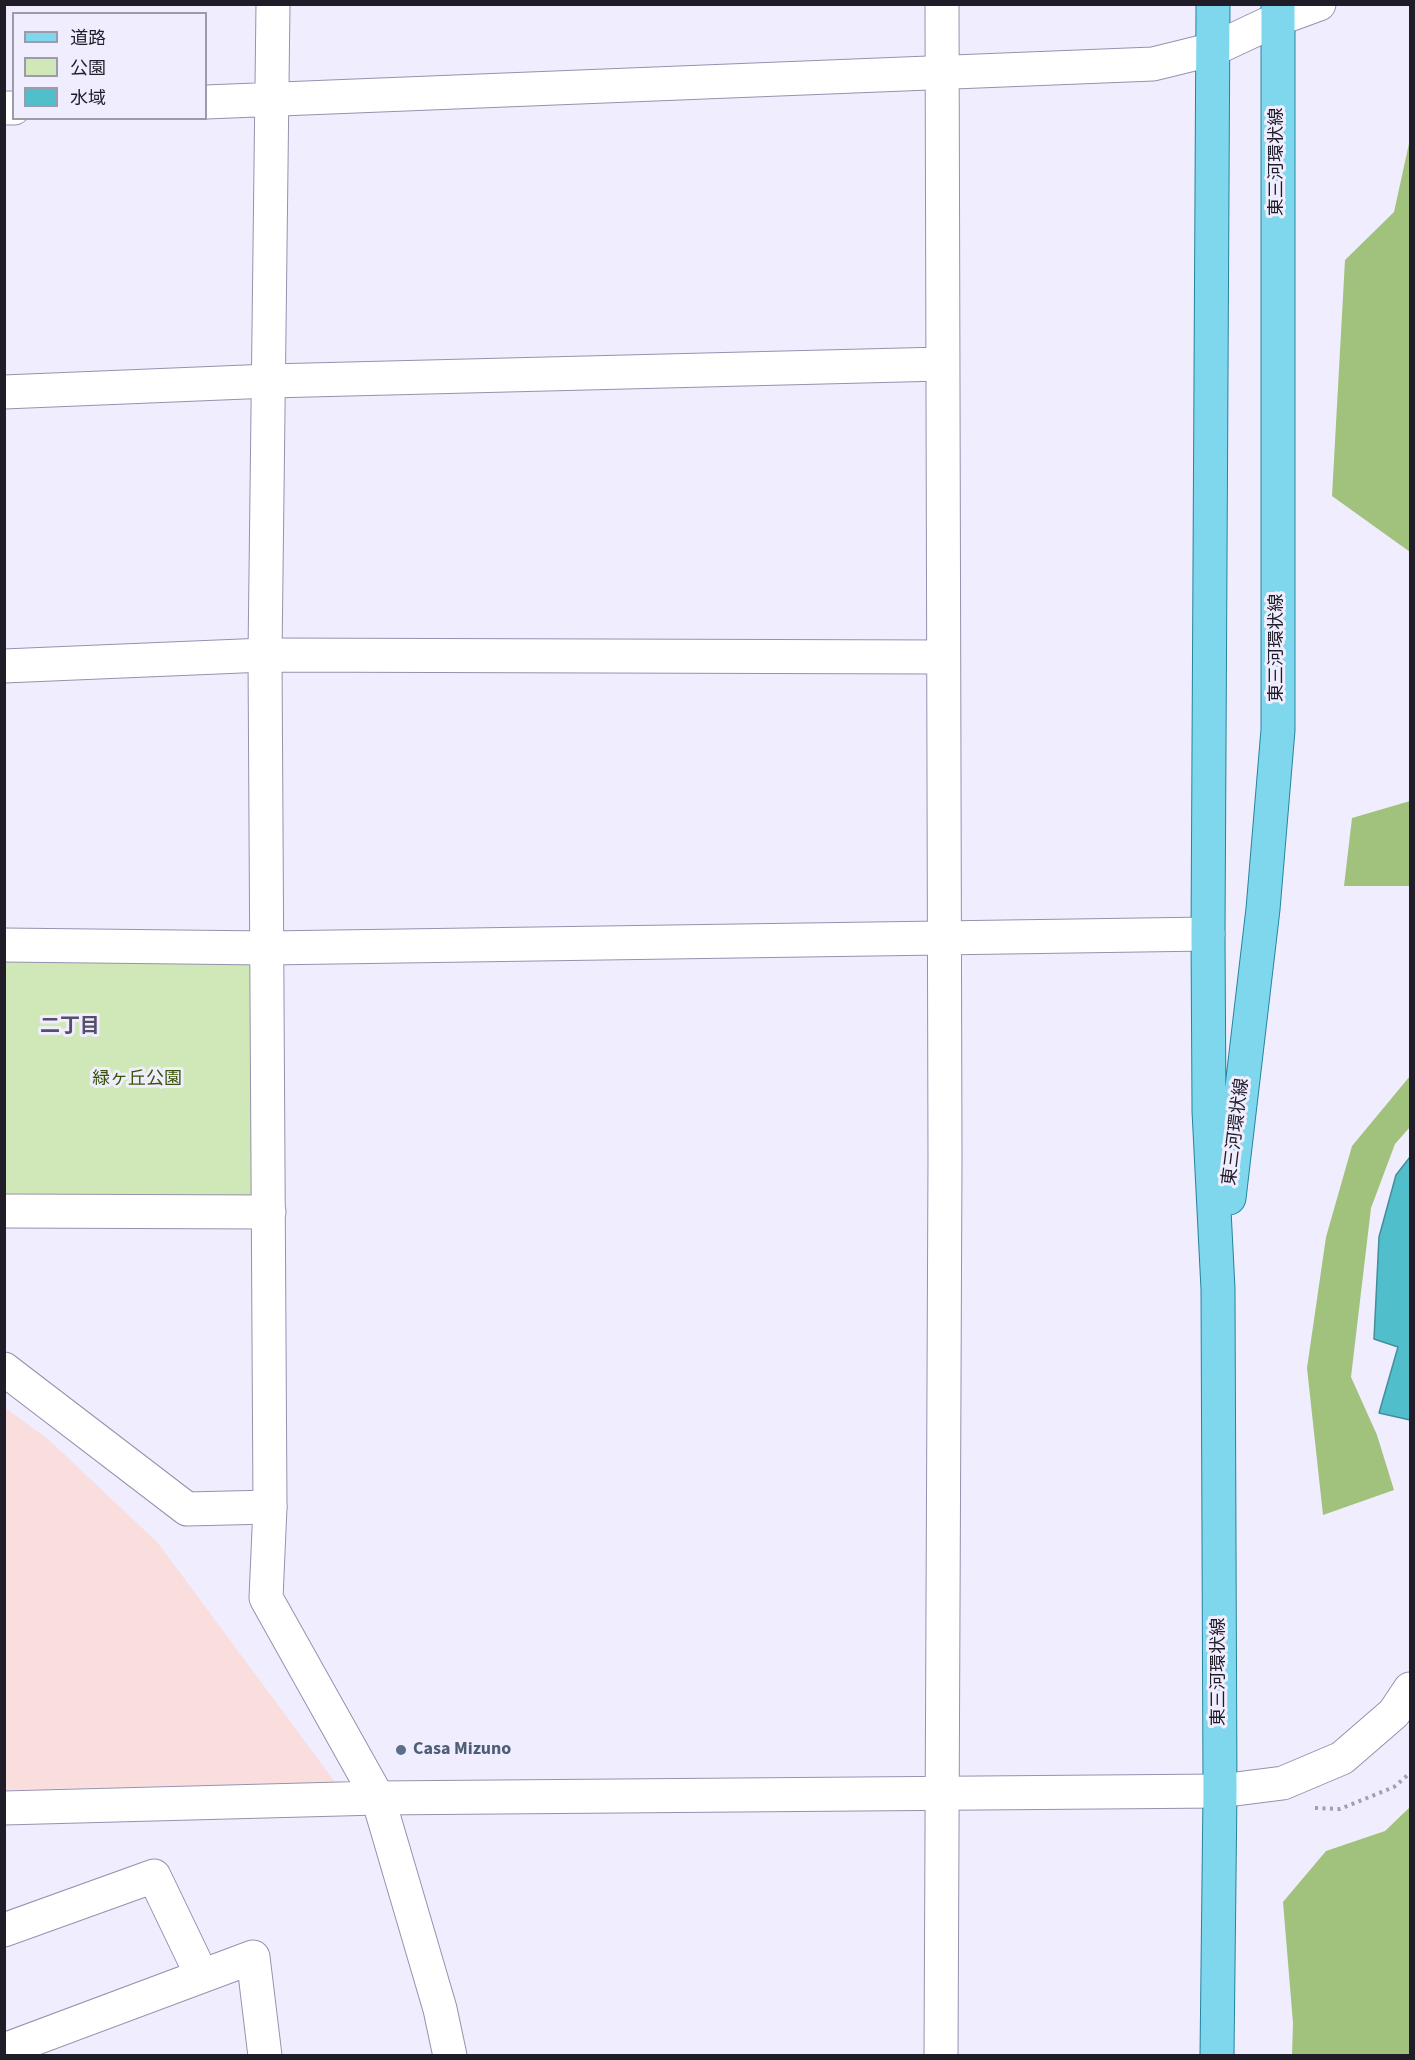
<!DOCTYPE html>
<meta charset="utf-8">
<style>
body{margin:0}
#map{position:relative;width:1415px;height:2060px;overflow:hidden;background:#f0edff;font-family:"Source Sans 3","Noto Sans JP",sans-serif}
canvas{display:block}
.frame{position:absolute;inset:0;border:6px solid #201d28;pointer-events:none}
.legend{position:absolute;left:12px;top:12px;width:195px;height:108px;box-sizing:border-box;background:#f0edff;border:2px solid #9d9aa9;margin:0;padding:8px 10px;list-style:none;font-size:18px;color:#201d28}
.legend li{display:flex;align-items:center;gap:12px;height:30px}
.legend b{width:30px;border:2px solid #9d9aa9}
</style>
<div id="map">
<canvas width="1415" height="2060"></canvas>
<div class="frame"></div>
<ul class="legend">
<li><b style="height:8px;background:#7ed7ed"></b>道路</li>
<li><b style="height:16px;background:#d0e7b8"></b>公園</li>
<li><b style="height:16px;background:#51bfcb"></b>水域</li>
</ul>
</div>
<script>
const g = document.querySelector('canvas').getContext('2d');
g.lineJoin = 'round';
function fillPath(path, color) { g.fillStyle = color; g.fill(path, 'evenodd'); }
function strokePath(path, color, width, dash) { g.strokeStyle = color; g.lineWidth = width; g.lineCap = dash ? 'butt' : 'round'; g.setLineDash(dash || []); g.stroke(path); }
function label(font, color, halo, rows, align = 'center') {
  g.font = font + ' "Source Sans 3","Noto Sans JP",sans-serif'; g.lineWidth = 6; g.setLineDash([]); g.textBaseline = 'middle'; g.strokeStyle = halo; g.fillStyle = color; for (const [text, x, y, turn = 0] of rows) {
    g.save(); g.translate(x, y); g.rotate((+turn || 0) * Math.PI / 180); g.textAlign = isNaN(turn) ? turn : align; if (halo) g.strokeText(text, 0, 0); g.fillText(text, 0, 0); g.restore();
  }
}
fillPath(new Path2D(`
 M 4,1407 L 48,1439 L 158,1543 L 335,1782 L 5,1790 Z`), '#f9dedd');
fillPath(new Path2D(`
 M 5,945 L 268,948 L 269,1212 L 5,1211 Z`), '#d0e7b8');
fillPath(new Path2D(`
 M 1410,139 L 1410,552 L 1332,496 L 1345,260 L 1394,212 Z
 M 1410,801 L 1410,886 L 1344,886 L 1352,818 Z
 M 1410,1076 L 1410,1127 L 1395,1144 L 1371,1208 L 1351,1377 L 1377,1435 L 1394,1490 L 1323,1515 L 1307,1368 L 1326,1237 L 1352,1146 Z
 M 1410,1807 L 1410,2055 L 1292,2055 L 1293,2023 L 1283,1902 L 1326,1851 L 1385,1831 Z`), '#a1c27c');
const water = new Path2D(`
 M 1410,1157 L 1410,1420 L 1379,1413 L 1398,1347 L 1374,1339 L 1379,1237 L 1396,1175 Z`);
fillPath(water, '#51bfcb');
strokePath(water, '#428e9a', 1.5);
const minor = new Path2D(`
 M 1214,49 L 1278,19 L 1319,4
 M 4,392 L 270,381 L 942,364
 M 4,666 L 265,655 L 943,657
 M 4,945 L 268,948 L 1208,934
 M 4,1211 L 269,1212
 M 4,1369 L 187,1509 L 270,1507
 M 1220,1791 L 1283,1783 L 1342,1758 L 1394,1713 L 1410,1689
 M 378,1798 L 440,2009 L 450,2056
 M 4,1930 L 154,1876 L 202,1976
 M 4,2050 L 253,1957 L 265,2056
 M 941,2056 L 945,1158 L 942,4`);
const tertiary = new Path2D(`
 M 273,4 L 265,655 L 270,1507 L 266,1598 L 378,1798
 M 206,102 L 1153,64 L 1214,49
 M 4,108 L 14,108
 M 4,1808 L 378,1798 L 1220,1791`);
const primary = new Path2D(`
 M 1213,4 L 1208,934 L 1209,1111 L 1218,1289 L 1220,1791 L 1217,2056
 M 1229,1198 L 1263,909 L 1278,730 L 1278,4`);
strokePath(minor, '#9791ad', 35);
strokePath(tertiary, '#9791ad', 35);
strokePath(primary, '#2584a0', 35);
strokePath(new Path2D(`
 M 1315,1808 L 1340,1809 L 1394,1787 L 1410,1773`), '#a29fae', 4, [3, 4.5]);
strokePath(minor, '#fff', 33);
strokePath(tertiary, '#fff', 33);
strokePath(primary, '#7ed7ed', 33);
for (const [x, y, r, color] of [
 [401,1750,6,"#5c6f8a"]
]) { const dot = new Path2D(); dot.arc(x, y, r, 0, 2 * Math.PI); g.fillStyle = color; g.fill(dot); strokePath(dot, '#f0edff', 2); }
label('18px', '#201d28', '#f0edff', [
 ["東三河環状線",1278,162,-90],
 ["東三河環状線",1278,648,-90],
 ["東三河環状線",1237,1132,-83],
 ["東三河環状線",1220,1672,-90]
]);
label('18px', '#375406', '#f0edff', [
 ["緑ヶ丘公園",137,1080]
]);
label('bold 18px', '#4e5e75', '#f0edff', [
 ["Casa Mizuno",413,1750]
], 'left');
label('bold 20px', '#554f68', '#f0edff', [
 ["二丁目",70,1028]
]);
</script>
